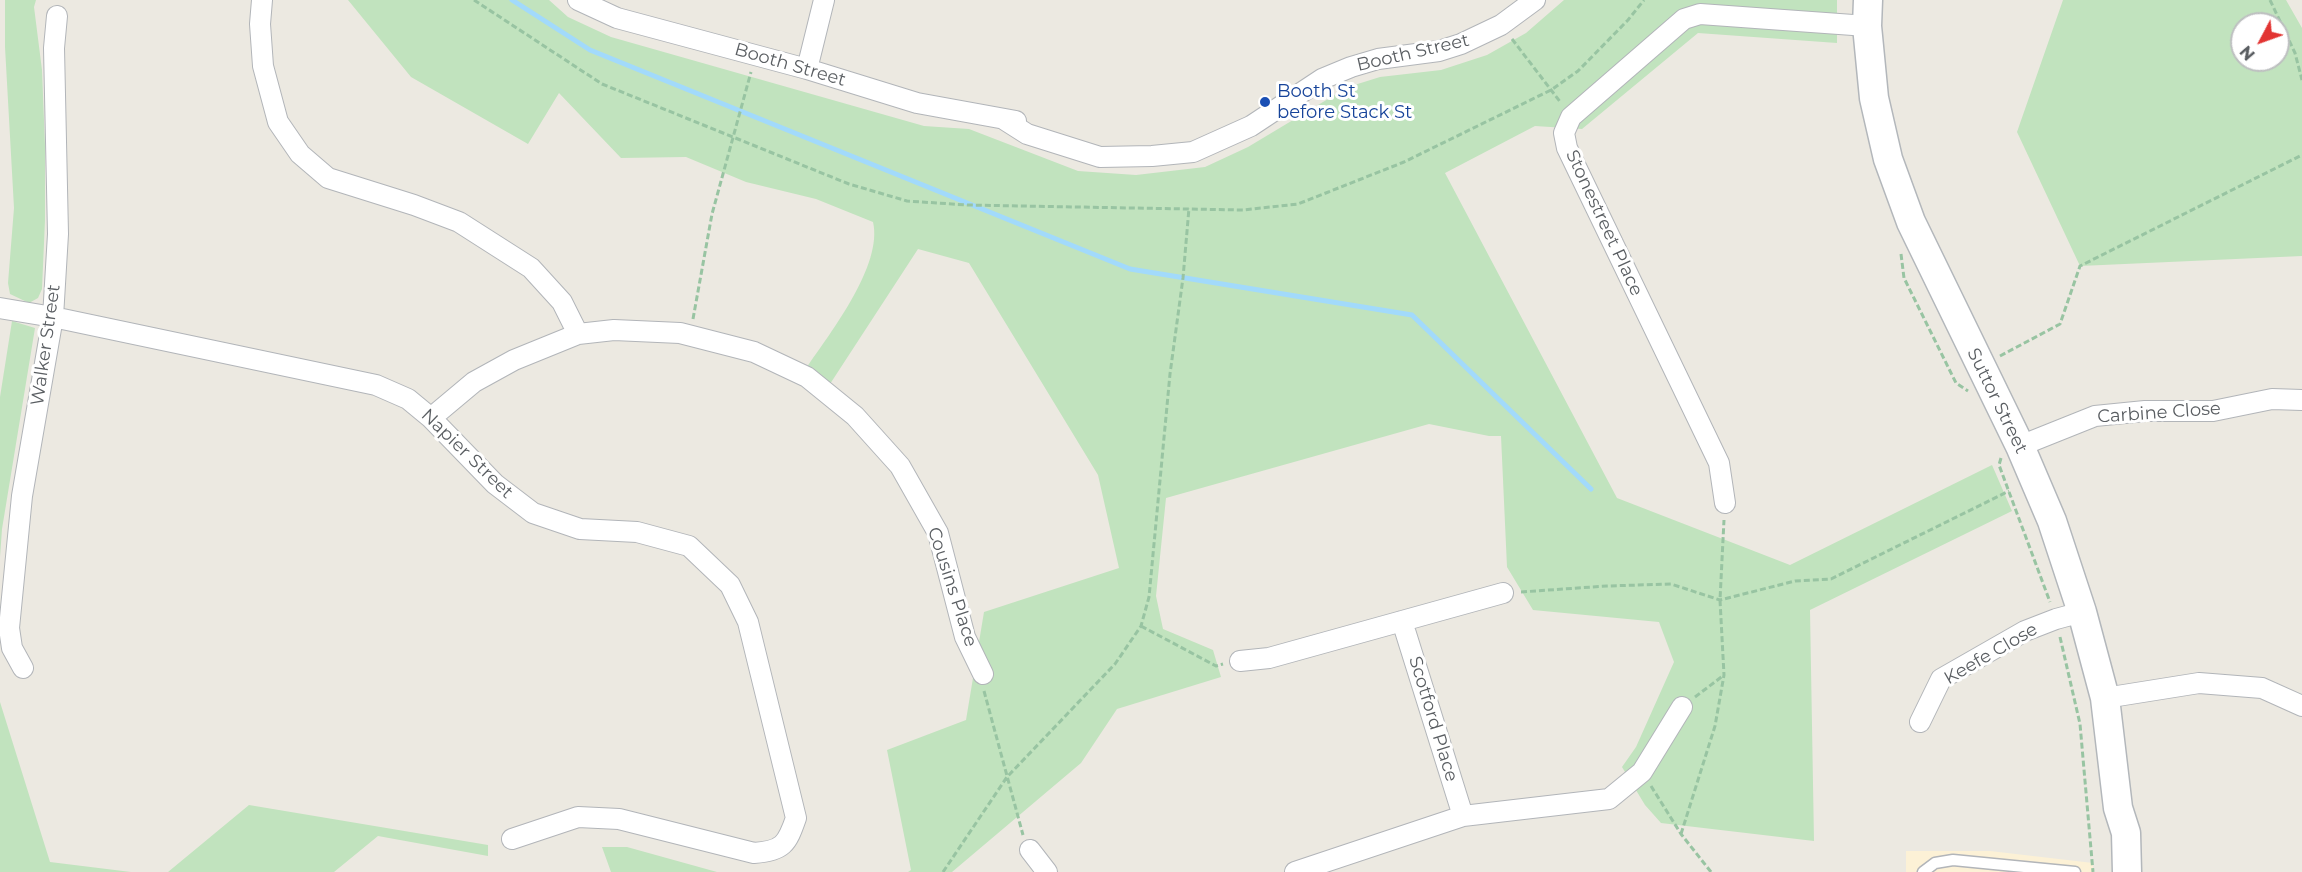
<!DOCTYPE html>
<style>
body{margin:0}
#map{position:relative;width:2302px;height:872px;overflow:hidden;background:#ece9e1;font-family:Montserrat,sans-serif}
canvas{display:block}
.north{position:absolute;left:2230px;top:12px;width:60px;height:60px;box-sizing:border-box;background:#fff;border:2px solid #bdbfc0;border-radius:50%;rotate:229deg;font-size:16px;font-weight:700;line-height:24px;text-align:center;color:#5a5e62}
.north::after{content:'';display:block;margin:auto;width:21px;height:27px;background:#e23432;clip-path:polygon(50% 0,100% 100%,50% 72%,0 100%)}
</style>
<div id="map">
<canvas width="2302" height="872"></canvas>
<div class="north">N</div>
</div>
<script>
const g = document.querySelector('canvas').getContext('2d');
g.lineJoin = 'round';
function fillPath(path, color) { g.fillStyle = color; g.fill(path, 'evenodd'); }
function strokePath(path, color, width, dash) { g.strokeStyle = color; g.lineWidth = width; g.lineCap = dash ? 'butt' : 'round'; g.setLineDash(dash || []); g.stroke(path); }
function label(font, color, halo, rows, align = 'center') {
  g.font = font + ' Montserrat,sans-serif'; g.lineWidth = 6; g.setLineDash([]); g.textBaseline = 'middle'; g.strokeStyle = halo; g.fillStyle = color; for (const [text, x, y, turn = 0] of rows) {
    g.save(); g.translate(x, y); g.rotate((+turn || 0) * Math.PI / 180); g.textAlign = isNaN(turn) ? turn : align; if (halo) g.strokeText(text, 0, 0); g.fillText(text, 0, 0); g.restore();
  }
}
fillPath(new Path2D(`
 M 1906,851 L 1990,851 L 2093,863 L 2093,872 L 1906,872 Z`), '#fcf1d6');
fillPath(new Path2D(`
 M 5,0 L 36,0 L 34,7 L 42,70 L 45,146 L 45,220 L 42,289 L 38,298 L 29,303 L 10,294 L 8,283 L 14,208 L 5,47 Z
 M 348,0 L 549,0 L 568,17 L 611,37 L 924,126 L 969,129 L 1078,171 L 1136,175 L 1205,167 L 1248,147 L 1348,87 L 1380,77 L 1441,70 L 1487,55 L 1526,33 L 1564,0 L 1837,0 L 1837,43 L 1698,33 L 1582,129 L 1535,126 L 1445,173 L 1617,498 L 1790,565 L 1992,465 L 2012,511 L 1810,610 L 1814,841 L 1661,823 L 1645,805 L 1622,767 L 1636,747 L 1674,662 L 1659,622 L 1533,610 L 1507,567 L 1501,436 L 1489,436 L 1429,424 L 1166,498 L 1156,596 L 1163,629 L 1213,650 L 1221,677 L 1117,709 L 1081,763 L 952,872 L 908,872 L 911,870 L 887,750 L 966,720 L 984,612 L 1119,568 L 1098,475 L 969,263 L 918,249 L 830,384 L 807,367 C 831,332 883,265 873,222 L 816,199 L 746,182 L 686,157 L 621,158 L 559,93 L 528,144 L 411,77 Z
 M 2063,0 L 2286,0 L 2302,28 L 2302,256 L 2080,266 L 2017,132 ZM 2242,24 L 2278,24 L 2278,60 L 2242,60 Z
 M 12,321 L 35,328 L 2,529 L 0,557 L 0,397 Z
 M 0,702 L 50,862 L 131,872 L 0,872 Z
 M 249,805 L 488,845 L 488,856 L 378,836 L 334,872 L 168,872 Z
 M 602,847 L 627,847 L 717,872 L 611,872 Z`), '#c1e3be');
strokePath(new Path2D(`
 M 512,0 L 590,50 L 1130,269 L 1412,315 L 1591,489`), '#a2dafb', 5);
const lane = new Path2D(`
 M 1923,872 L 1935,863 L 1953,860 L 2075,872`);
const street = new Path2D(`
 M 262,0 L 260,24 L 263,66 L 278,122 L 300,154 L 328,178 L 414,205 L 459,222 L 531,268 L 562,302 L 578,334
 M 578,0 L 617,18 L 807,69 L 917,103 L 1016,121
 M 807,69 L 824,0
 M 1005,120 L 1027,134 L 1100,157 L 1152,156 L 1193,152 L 1251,126 L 1322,79 L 1351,67 L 1378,59 L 1439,51 L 1461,44 L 1501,25 L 1535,0
 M 0,308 L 53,317 L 376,385 L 408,399 L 431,418 L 495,484 L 533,513 L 580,529 L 637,532 L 689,546 L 730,585 L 748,622 L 796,818 C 787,844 783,851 754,853 L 619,819 L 578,817 L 512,839
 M 431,418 L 474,382 L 514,360 L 578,334 L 614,330 L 680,333 L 754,352 L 807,377 L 855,416 L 900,466 L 938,533 L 965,637 L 983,674
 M 2020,446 L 2095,416 L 2145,411 L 2213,411 L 2272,399 L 2302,400
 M 1725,503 L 1719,463 L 1567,148 L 1564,133 L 1571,117 L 1684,19 L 1700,14 L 1867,26
 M 1402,621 L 1463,816
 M 1240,661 L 1269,658 L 1503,593
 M 23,668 L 12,648 L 9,628 L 22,496 L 53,317 L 58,234 L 54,48 L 57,16
 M 2105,698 L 2199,683 L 2262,688 L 2302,706
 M 1920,722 L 1941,679 L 2025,631 L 2056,619 L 2082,612
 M 1030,850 L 1047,872
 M 1295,872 L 1463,816 L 1609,799 L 1642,772 L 1682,707`);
const secondary = new Path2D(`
 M 1868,0 L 1867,26 L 1874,98 L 1888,159 L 1911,222 L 2020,446 L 2052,521 L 2082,612 L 2105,698 L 2118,808 L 2126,833 L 2127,872`);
strokePath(lane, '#b2b5b9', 13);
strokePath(street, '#b2b5b9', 22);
strokePath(secondary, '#b3b7bb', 31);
strokePath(new Path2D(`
 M 474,0 L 602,84 L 849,184 L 907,201 L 967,205 L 1243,210 L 1298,204 L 1404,162 L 1551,90 L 1578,71 L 1628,20 L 1644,0
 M 2270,0 L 2295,53 L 2302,80
 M 1512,39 L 1561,103
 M 1901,254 L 1904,278 L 1956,383 L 1968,391
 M 693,319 L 712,214 L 751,72
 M 2000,356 L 2060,324 L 2080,266 L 2302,155
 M 2001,458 L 1999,465 L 2050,602
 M 1521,592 L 1607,586 L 1671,584 L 1720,600 L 1795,581 L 1831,579 L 2009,491
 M 1141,626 L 1216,666 L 1223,664
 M 2060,637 L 2080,724 L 2093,872
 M 984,691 L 1023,835
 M 1695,697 L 1724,675
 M 1651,786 L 1681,834 L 1711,872
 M 1681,834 L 1715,726 L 1724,675 L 1720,600 L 1724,520
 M 943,872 L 1007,777 L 1115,664 L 1141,626 L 1149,597 L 1170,374 L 1183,278 L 1189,208`), '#98c4a2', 3, [6, 3]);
strokePath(lane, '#fff', 10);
strokePath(street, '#fff', 20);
strokePath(secondary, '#fff', 28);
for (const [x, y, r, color] of [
 [1265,102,6,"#1a4fb4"]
]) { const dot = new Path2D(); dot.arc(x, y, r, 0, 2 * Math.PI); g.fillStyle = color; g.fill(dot); strokePath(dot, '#fff', 2); }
label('18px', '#5a5e62', '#fff', [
 ["Booth Street",1413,53,-13],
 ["Booth Street",790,65,16],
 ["Stonestreet Place",1604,223,65],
 ["Walker Street",46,345,-82],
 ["Suttor Street",1997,401,64],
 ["Carbine Close",2159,413,-4],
 ["Napier Street",467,454,44],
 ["Cousins Place",952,587,72],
 ["Keefe Close",1991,654,-30],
 ["Scotford Place",1433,719,73]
]);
label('18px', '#164399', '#fff', [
 ["Booth St",1277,92],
 ["before Stack St",1277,113]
], 'left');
</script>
